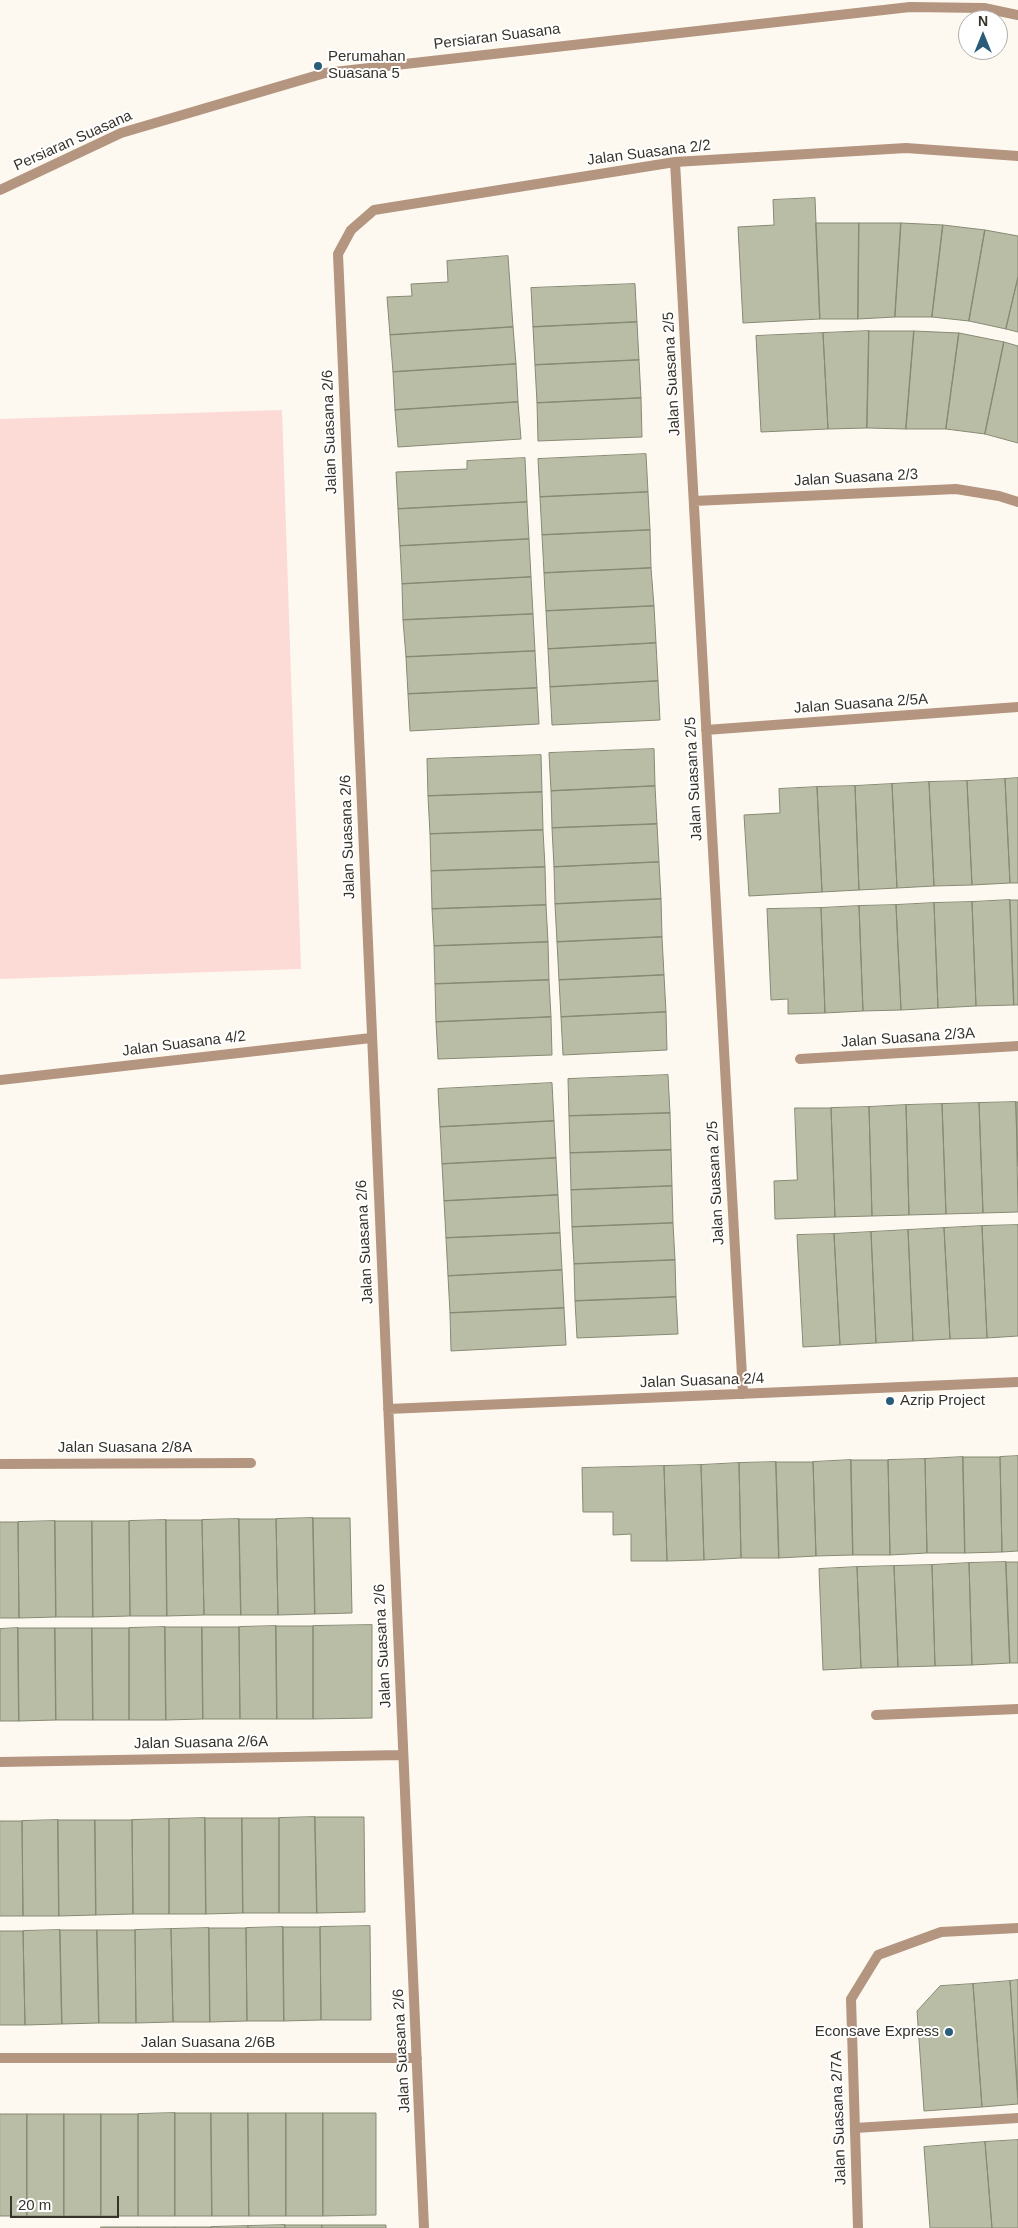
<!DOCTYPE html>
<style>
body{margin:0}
#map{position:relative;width:1018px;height:2228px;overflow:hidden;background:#fef9f0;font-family:Arial,sans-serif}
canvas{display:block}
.north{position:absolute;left:958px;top:10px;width:50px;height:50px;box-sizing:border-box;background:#fff;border:1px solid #afadaa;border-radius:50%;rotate:0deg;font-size:14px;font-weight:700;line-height:20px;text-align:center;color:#37332a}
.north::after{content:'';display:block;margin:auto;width:18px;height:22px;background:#2a5b79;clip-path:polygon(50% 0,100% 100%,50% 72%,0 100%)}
.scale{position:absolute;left:10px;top:2196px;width:109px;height:22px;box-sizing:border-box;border:2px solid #37332a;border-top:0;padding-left:6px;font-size:15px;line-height:18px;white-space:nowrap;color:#37332a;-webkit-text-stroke:4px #fff;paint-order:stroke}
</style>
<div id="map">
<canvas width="1018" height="2228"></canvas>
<div class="north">N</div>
<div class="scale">20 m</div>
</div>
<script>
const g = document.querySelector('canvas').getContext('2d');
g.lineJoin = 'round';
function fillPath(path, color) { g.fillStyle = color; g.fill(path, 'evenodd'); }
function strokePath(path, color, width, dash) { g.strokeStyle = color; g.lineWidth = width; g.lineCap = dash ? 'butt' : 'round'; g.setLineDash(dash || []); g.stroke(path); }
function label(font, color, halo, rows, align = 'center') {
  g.font = font + ' Arial,sans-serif'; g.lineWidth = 4; g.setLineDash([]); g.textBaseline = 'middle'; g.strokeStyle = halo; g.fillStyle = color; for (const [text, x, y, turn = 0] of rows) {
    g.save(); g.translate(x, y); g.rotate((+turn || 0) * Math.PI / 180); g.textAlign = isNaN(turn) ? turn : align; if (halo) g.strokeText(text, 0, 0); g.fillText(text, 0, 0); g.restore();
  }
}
fillPath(new Path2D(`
 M 282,410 L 301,969 L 0,979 L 0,419 Z`), '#fcdbd7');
const building = new Path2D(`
 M 815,198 L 820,319 L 743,323 L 738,227 L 774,225 L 773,200 Z
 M 816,223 L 859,223 L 858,319 L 820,319 Z
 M 859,223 L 901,223 L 895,317 L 858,319 Z
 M 901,223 L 943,225 L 932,317 L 895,317 Z
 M 943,225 L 985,230 L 969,321 L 932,317 Z
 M 985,230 L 1018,236 L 1018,277 L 1006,329 L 969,321 Z
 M 508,256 L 513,327 L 390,335 L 387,297 L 412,296 L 411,284 L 448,282 L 447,261 Z
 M 1018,277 L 1018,332 L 1006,329 Z
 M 635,284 L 637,322 L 533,327 L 531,288 Z
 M 637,322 L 639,360 L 535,365 L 533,327 Z
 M 513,327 L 516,364 L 393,372 L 390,335 Z
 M 869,331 L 914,331 L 906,429 L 867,428 Z
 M 869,331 L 867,428 L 828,429 L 823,333 Z
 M 914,331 L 959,333 L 946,429 L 906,429 Z
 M 823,333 L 828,429 L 761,432 L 756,336 Z
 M 959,333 L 1004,342 L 985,434 L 946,429 Z
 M 1004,342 L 1018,346 L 1018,443 L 985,434 Z
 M 639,360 L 641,398 L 537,403 L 535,365 Z
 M 516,364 L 518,402 L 395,410 L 393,372 Z
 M 641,398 L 642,437 L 538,441 L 537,403 Z
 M 518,402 L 521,439 L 398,447 L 395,410 Z
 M 646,454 L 648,492 L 540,497 L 538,459 Z
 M 525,458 L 527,502 L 398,509 L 396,472 L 467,469 L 467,461 Z
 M 648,492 L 650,530 L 542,535 L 540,497 Z
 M 527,502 L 529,539 L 400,546 L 398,509 Z
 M 650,530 L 651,568 L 544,573 L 542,535 Z
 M 529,539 L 531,577 L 402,584 L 400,546 Z
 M 651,568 L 654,606 L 546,611 L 544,573 Z
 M 531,577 L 533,614 L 403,620 L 402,584 Z
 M 654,606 L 656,643 L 548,649 L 546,611 Z
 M 533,614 L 535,651 L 406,657 L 403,620 Z
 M 656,643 L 658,681 L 550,687 L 548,649 Z
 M 535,651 L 537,688 L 408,694 L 406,657 Z
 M 658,681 L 660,720 L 552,725 L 550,687 Z
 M 537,688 L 539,724 L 410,731 L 408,694 Z
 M 654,749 L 655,786 L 551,791 L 549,753 Z
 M 541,755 L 542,792 L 428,796 L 427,759 Z
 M 1018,778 L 1018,883 L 1010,883 L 1005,779 Z
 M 1005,779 L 1010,883 L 972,885 L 967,781 Z
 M 967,781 L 972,885 L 934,886 L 929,782 Z
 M 929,782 L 934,886 L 897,888 L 892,784 Z
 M 892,784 L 897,888 L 859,890 L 855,786 Z
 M 655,786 L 657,824 L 552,828 L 551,791 Z
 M 855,786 L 859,890 L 822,892 L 817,787 Z
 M 817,787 L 822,892 L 749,896 L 744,815 L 780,813 L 779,789 Z
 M 542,792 L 543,830 L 430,834 L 428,796 Z
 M 657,824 L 659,862 L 554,867 L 552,828 Z
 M 543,830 L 545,867 L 431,871 L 430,834 Z
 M 659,862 L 661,899 L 555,904 L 554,867 Z
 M 545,867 L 546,905 L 432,909 L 431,871 Z
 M 661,899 L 662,937 L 557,942 L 555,904 Z
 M 1010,900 L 1018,900 L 1018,1005 L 1014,1005 Z
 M 1010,900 L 1014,1005 L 976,1006 L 972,902 Z
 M 972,902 L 976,1006 L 938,1008 L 934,903 Z
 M 934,903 L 938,1008 L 901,1010 L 896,905 Z
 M 546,905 L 548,942 L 434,946 L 432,909 Z
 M 896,905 L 901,1010 L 863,1011 L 859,906 Z
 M 859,906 L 863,1011 L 825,1013 L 821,908 Z
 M 821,908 L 825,1013 L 788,1014 L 788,999 L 771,1000 L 767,909 Z
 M 662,937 L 664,975 L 559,980 L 557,942 Z
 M 548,942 L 549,980 L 435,984 L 434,946 Z
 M 664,975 L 666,1012 L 561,1017 L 559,980 Z
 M 549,980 L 551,1017 L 436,1022 L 435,984 Z
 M 666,1012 L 667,1050 L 563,1055 L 561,1017 Z
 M 551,1017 L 552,1055 L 438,1059 L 436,1022 Z
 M 668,1075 L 670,1113 L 569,1116 L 568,1079 Z
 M 552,1083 L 554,1121 L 440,1127 L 438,1089 Z
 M 1016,1102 L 1018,1212 L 983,1213 L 979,1103 Z
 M 1016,1102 L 1018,1102 L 1018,1166 Z
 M 979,1103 L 983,1213 L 946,1214 L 942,1104 Z
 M 942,1104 L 946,1214 L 909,1215 L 906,1105 Z
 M 906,1105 L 909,1215 L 872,1216 L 869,1107 Z
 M 869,1107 L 872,1216 L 835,1217 L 831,1108 Z
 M 795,1108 L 831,1108 L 835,1217 L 775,1219 L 774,1181 L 797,1180 Z
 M 670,1113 L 671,1150 L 570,1153 L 569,1116 Z
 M 554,1121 L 556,1158 L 442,1164 L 440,1127 Z
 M 671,1150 L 672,1186 L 571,1190 L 570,1153 Z
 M 556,1158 L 558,1195 L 444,1201 L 442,1164 Z
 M 672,1186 L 673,1223 L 572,1227 L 571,1190 Z
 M 558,1195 L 560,1233 L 446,1238 L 444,1201 Z
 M 673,1223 L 675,1260 L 574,1264 L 572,1227 Z
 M 1018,1225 L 1018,1336 L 987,1338 L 982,1226 Z
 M 982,1226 L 987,1338 L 950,1339 L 944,1228 Z
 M 944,1228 L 950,1339 L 913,1341 L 908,1230 Z
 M 908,1230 L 913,1341 L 876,1343 L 871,1232 Z
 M 871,1232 L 876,1343 L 840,1345 L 834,1234 Z
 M 560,1233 L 562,1270 L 448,1276 L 446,1238 Z
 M 834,1234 L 840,1345 L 803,1347 L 797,1235 Z
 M 675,1260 L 676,1297 L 575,1301 L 574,1264 Z
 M 562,1270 L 564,1308 L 450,1313 L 448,1276 Z
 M 676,1297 L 678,1334 L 577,1338 L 575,1301 Z
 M 564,1308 L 566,1345 L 451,1351 L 450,1313 Z
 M 1018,1456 L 1018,1551 L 1002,1552 L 1000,1457 Z
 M 963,1457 L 1000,1457 L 1002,1552 L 965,1553 Z
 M 963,1457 L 965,1553 L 927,1553 L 925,1459 Z
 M 925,1459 L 927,1553 L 890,1555 L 888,1460 Z
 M 851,1460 L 888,1460 L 890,1555 L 853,1555 Z
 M 851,1460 L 853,1555 L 816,1556 L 813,1462 Z
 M 776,1462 L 813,1462 L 816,1556 L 779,1558 Z
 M 776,1462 L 779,1558 L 741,1558 L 739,1463 Z
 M 739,1463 L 741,1558 L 704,1560 L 701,1465 Z
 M 701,1465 L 704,1560 L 667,1561 L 664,1466 Z
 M 664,1466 L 667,1561 L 631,1561 L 631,1534 L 613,1535 L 613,1512 L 583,1512 L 582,1468 Z
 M 313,1518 L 350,1518 L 352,1613 L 315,1614 Z
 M 313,1518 L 315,1614 L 278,1615 L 276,1519 Z
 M 239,1519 L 276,1519 L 278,1615 L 241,1615 Z
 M 239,1519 L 241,1615 L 204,1615 L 202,1520 Z
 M 166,1520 L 202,1520 L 204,1615 L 167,1616 Z
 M 166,1520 L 167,1616 L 130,1616 L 129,1521 Z
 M 55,1521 L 92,1521 L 93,1617 L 56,1617 Z
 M 55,1521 L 56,1617 L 19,1618 L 18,1522 Z
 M 92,1521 L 129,1521 L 130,1616 L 93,1617 Z
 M 0,1522 L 18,1522 L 19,1618 L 0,1618 Z
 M 1006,1562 L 1010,1663 L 972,1665 L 969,1563 Z
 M 1006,1562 L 1018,1562 L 1018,1663 L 1010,1663 Z
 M 969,1563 L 972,1665 L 935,1666 L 932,1565 Z
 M 932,1565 L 935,1666 L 898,1667 L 894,1566 Z
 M 894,1566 L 898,1667 L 861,1668 L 857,1567 Z
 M 857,1567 L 861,1668 L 823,1670 L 819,1569 Z
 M 372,1625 L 372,1718 L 313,1719 L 313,1626 Z
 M 276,1626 L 313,1626 L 313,1719 L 277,1719 Z
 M 276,1626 L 277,1719 L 240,1719 L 239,1627 Z
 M 165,1627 L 202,1627 L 203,1719 L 166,1720 Z
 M 165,1627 L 166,1720 L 129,1720 L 129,1628 Z
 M 202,1627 L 239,1627 L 240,1719 L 203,1719 Z
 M 18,1628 L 55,1628 L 56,1720 L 19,1721 Z
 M 18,1628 L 19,1721 L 0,1721 L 0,1629 Z
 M 55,1628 L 92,1628 L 93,1720 L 56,1720 Z
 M 92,1628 L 129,1628 L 129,1720 L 93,1720 Z
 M 315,1817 L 364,1817 L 365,1912 L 317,1913 Z
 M 315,1817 L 317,1913 L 279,1913 L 279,1818 Z
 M 205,1818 L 242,1818 L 243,1913 L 206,1914 Z
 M 205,1818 L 206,1914 L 169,1914 L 169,1819 Z
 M 242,1818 L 279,1818 L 279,1913 L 243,1913 Z
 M 169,1819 L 169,1914 L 133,1914 L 132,1820 Z
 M 58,1820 L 95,1820 L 96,1915 L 59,1916 Z
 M 58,1820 L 59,1916 L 23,1916 L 22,1821 Z
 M 95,1820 L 132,1820 L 133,1914 L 96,1915 Z
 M 0,1821 L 22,1821 L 23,1916 L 0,1916 Z
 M 370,1926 L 371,2020 L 321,2020 L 320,1927 Z
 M 283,1927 L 320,1927 L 321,2020 L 284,2021 Z
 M 283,1927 L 284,2021 L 247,2021 L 246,1928 Z
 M 209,1928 L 246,1928 L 247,2021 L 210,2022 Z
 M 209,1928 L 210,2022 L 173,2022 L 171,1929 Z
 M 171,1929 L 173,2022 L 136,2023 L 135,1930 Z
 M 60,1930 L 97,1930 L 99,2023 L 62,2024 Z
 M 60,1930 L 62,2024 L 25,2025 L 23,1931 Z
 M 97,1930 L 135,1930 L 136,2023 L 99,2023 Z
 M 0,1931 L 23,1931 L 25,2025 L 0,2025 Z
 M 1018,1980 L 1018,2095 L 1010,1981 Z
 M 1010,1981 L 1018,2104 L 982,2107 L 973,1984 Z
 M 973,1984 L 982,2107 L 924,2111 L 917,2011 L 940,1986 Z
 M 175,2113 L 211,2113 L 212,2216 L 175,2216 Z
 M 175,2113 L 175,2216 L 138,2216 L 138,2114 Z
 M 211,2113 L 248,2113 L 249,2216 L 212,2216 Z
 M 248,2113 L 286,2113 L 286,2216 L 249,2216 Z
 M 286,2113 L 323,2113 L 323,2216 L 286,2216 Z
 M 323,2113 L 376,2113 L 376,2215 L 323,2216 Z
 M 0,2114 L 27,2114 L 27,2216 L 0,2216 Z
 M 27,2114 L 64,2114 L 64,2216 L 27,2216 Z
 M 64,2114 L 101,2114 L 101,2216 L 64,2216 Z
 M 101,2114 L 138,2114 L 138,2216 L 101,2216 Z
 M 1018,2140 L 1018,2228 L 992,2228 L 985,2142 Z
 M 985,2142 L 992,2228 L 930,2228 L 924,2147 Z
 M 285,2225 L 285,2228 L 248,2228 L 248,2226 Z
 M 285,2225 L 322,2225 L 322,2228 L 285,2228 Z
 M 322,2225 L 386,2225 L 386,2228 L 322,2228 Z
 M 248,2226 L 248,2228 L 211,2228 L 211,2227 Z
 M 101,2227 L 138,2227 L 138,2228 L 101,2228 Z
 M 138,2227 L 175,2227 L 175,2228 L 138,2228 Z
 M 175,2227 L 211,2227 L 211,2228 L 175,2228 Z`);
fillPath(building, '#b9bda5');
strokePath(building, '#868a74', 1);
strokePath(new Path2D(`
 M 855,2128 L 1018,2118`), '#b49580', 10);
strokePath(new Path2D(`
 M 675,162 L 743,1394
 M 0,190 L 121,133 L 325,73 L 910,7 L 984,8 L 1018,15
 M 694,501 L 956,489 L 999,496 L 1018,502
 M 706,730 L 1018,707
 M 800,1059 L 1018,1046
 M 0,1080 L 371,1038
 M 388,1409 L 1018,1382
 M 0,1464 L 251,1463
 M 876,1715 L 1018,1709
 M 0,1762 L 403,1755
 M 0,2058 L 417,2058
 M 424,2228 L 338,254 L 351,230 L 374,210 L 675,162 L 906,148 L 1018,156
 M 858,2228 L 851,1999 L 878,1955 L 941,1932 L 1018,1928`), '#b49580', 10);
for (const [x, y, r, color] of [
 [318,66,5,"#2a5b79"],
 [890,1401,5,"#2a5b79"],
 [949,2032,5,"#2a5b79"]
]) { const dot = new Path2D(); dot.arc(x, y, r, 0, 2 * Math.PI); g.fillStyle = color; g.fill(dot); strokePath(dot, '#fff', 2); }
label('15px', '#37332a', '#fff', [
 ["Persiaran Suasana",497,37,-7],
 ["Persiaran Suasana",73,141,-24],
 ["Jalan Suasana 2/2",649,153,-7],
 ["Jalan Suasana 2/5",672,374,-93],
 ["Jalan Suasana 2/6",330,432,-92],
 ["Jalan Suasana 2/3",856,478,-3],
 ["Jalan Suasana 2/5A",861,704,-4],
 ["Jalan Suasana 2/5",694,779,-93],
 ["Jalan Suasana 2/6",348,837,-92],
 ["Jalan Suasana 2/3A",908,1038,-4],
 ["Jalan Suasana 4/2",184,1044,-7],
 ["Jalan Suasana 2/5",716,1183,-93],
 ["Jalan Suasana 2/6",365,1242,-93],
 ["Jalan Suasana 2/4",702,1381,-2],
 ["Jalan Suasana 2/8A",125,1448],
 ["Jalan Suasana 2/6",383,1646,-93],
 ["Jalan Suasana 2/6A",201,1743,-1],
 ["Jalan Suasana 2/6B",208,2043],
 ["Jalan Suasana 2/6",402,2051,-93],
 ["Jalan Suasana 2/7A",839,2118,-92]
]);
label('15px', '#37332a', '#fff', [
 ["Perumahan",328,57],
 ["Suasana 5",328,74],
 ["Azrip Project",900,1401],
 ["Econsave Express",939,2032,"right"]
], 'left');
</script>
